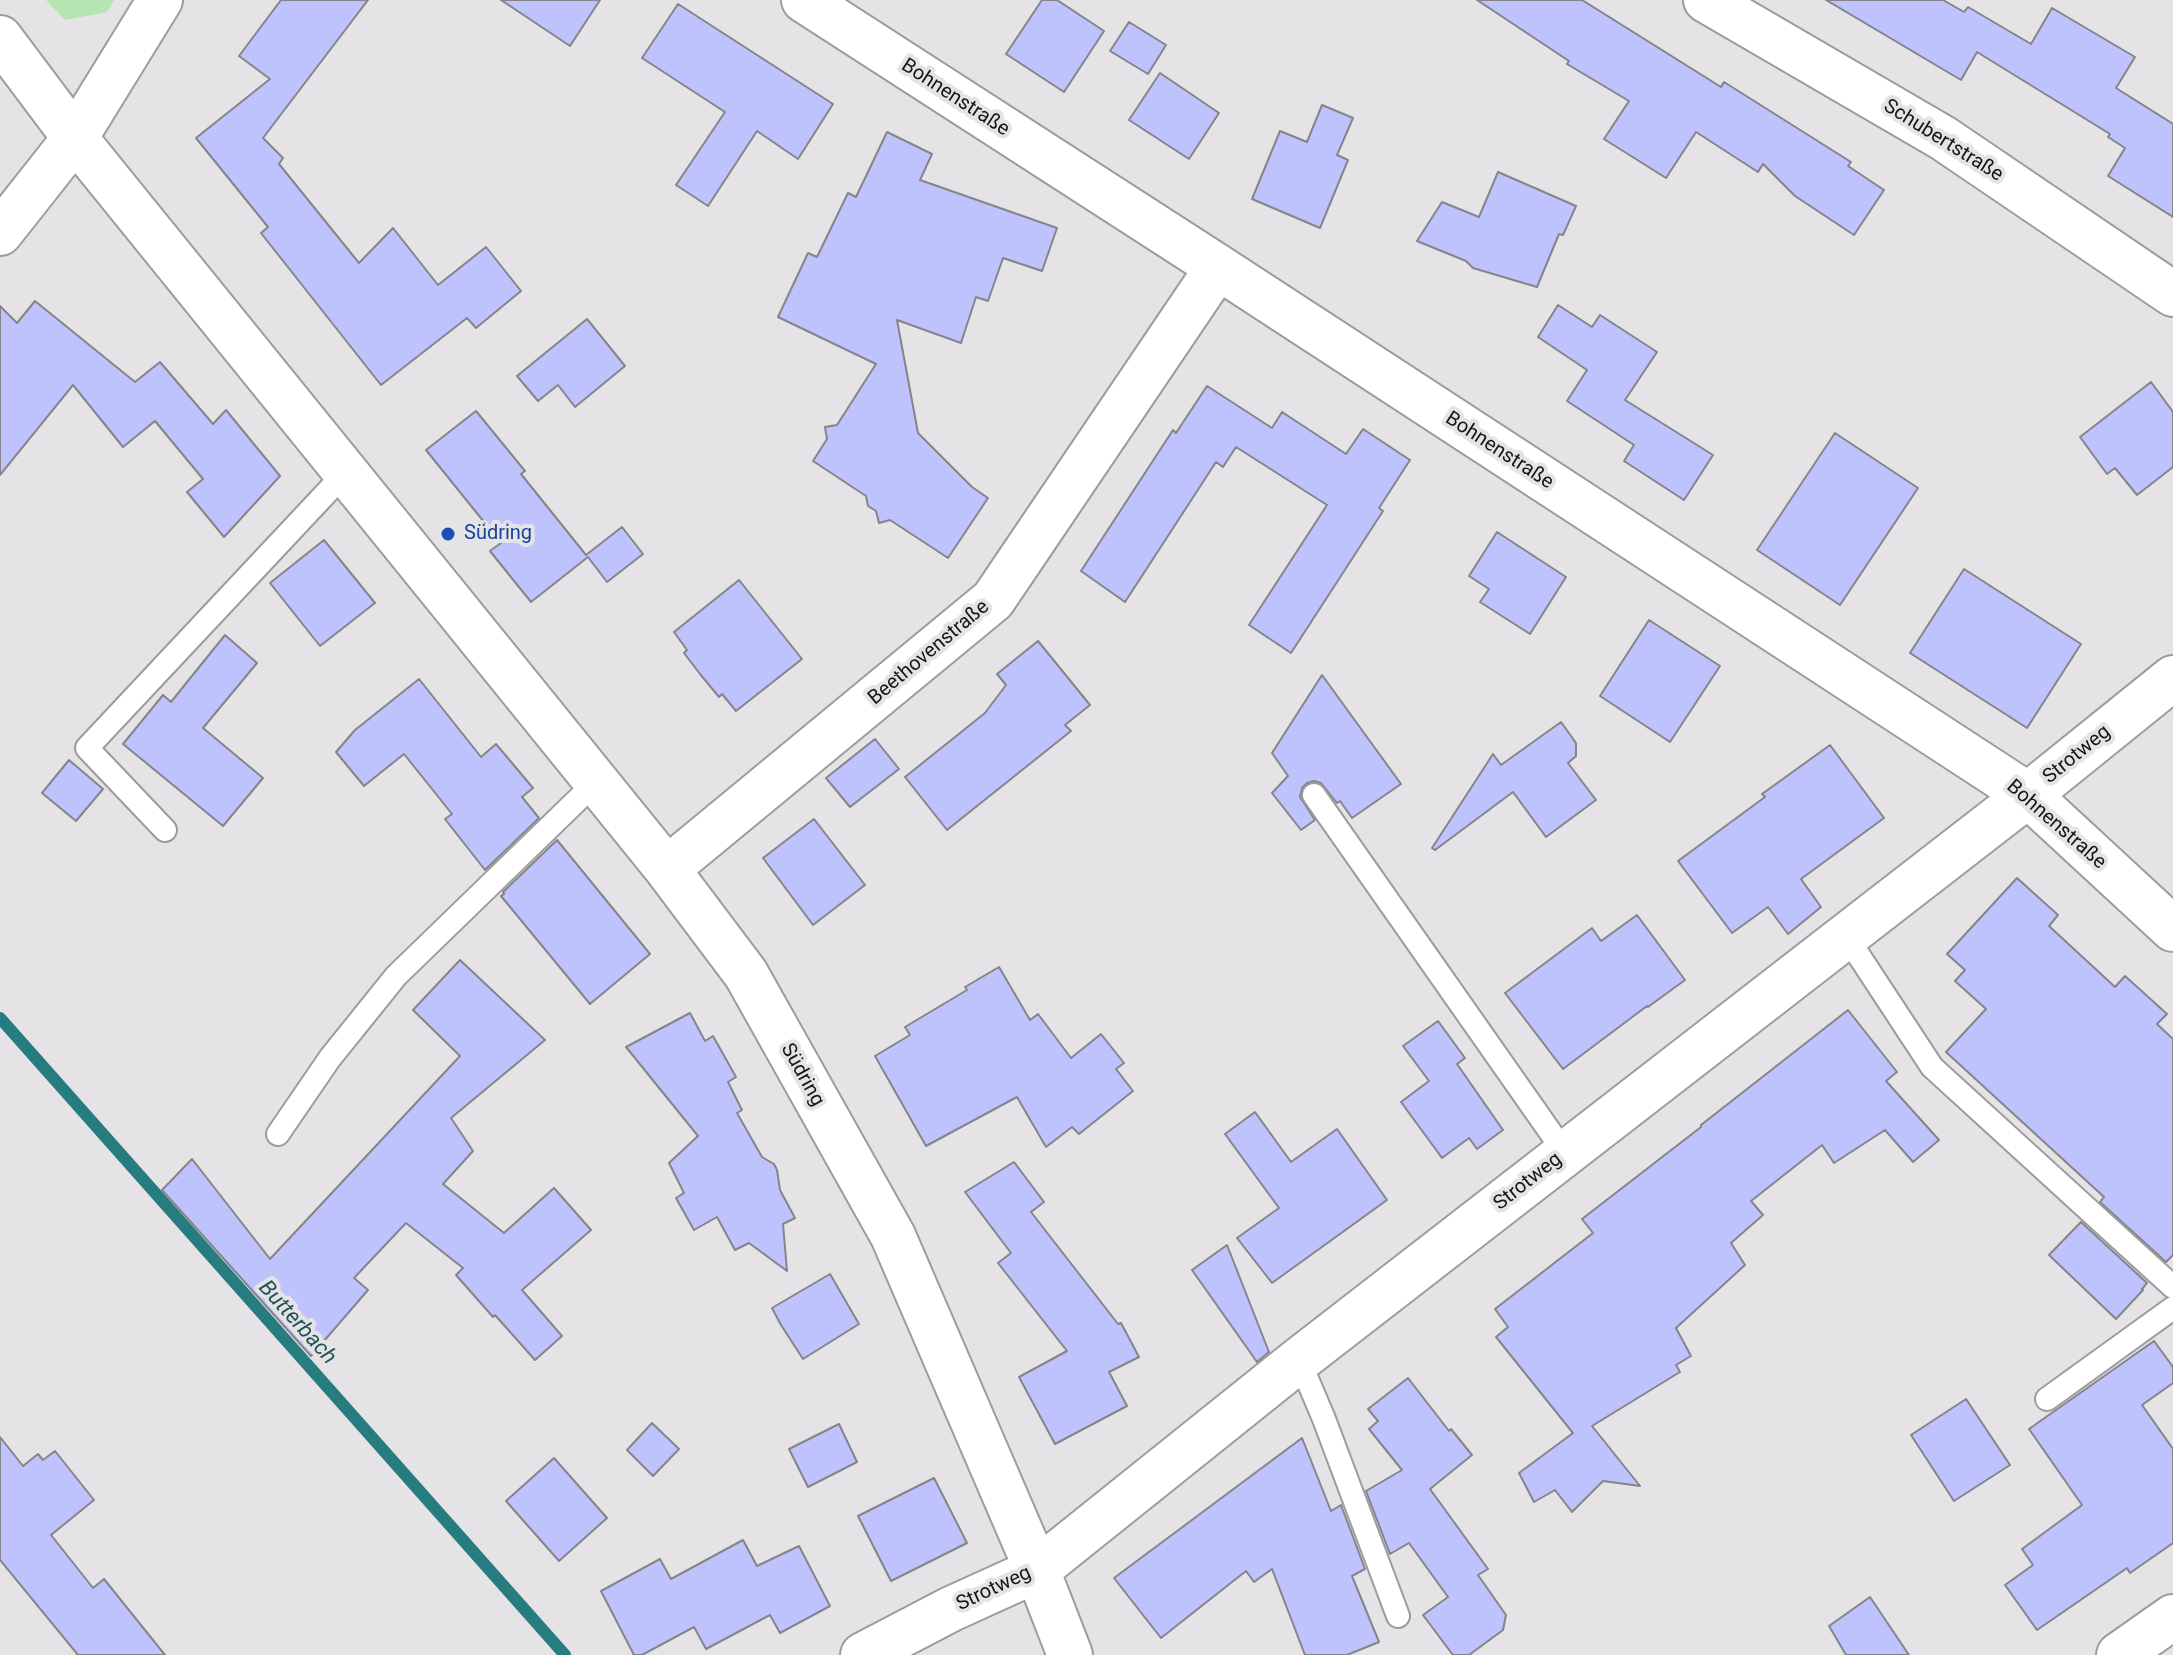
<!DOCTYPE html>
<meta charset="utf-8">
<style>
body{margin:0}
canvas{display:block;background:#e5e3e6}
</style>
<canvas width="2173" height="1655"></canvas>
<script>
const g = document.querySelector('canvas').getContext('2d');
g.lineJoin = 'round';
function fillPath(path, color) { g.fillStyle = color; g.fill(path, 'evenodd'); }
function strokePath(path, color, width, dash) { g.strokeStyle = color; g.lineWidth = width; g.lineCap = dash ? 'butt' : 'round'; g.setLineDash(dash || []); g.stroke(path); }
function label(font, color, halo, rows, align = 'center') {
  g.font = font + ' Roboto,sans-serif'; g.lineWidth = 8; g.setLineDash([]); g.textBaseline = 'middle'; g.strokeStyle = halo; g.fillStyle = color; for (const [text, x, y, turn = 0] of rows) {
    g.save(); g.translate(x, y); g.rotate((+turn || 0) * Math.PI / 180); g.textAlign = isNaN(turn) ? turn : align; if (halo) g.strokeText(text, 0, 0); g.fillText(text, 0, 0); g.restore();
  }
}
fillPath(new Path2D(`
 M 46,0 L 114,0 L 107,12 L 65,20 Z`), '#b6e5b1');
strokePath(new Path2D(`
 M 0,1018 L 565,1655`), '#277c7f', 12);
const building = new Path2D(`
 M 281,0 L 368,0 L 263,138 L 283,158 L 279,164 L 359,263 L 393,228 L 438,285 L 486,247 L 521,291 L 476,328 L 467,318 L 381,385 L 261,233 L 268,227 L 196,138 L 270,79 L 239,56 Z
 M 501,0 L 600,0 L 570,46 Z
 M 1042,0 L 1057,0 L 1104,31 L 1064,92 L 1006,54 Z
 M 1477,0 L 1582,0 L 1721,87 L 1724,82 L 1851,162 L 1848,166 L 1884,190 L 1854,235 L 1795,196 L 1763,164 L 1758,172 L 1696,132 L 1666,178 L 1604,139 L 1629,101 L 1567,64 L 1569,61 Z
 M 1826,0 L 1943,0 L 1964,12 L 1968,7 L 2031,44 L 2052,8 L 2135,57 L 2116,88 L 2173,124 L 2173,217 L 2108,176 L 2125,148 L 2108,137 L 2110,134 L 1977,52 L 1961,80 Z
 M 678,4 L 833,104 L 798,159 L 757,131 L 708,206 L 676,185 L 725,112 L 642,58 Z
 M 1129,22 L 1166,45 L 1148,74 L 1110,51 Z
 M 1160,73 L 1219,113 L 1189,159 L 1129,120 Z
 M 1322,105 L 1353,118 L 1337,155 L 1348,160 L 1320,228 L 1252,199 L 1280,131 L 1307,142 Z
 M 887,132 L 932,154 L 920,180 L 1057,228 L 1042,271 L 1003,258 L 988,301 L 976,297 L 961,343 L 897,320 L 918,433 L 972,487 L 988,498 L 948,558 L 890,520 L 879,523 L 876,511 L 868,506 L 866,496 L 813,461 L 827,439 L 825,427 L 837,425 L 876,364 L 778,317 L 808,253 L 817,257 L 848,193 L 856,197 Z
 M 1498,172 L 1576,206 L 1563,235 L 1559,234 L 1537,287 L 1473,268 L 1466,261 L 1417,241 L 1442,202 L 1479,217 Z
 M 35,301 L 135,382 L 160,362 L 213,424 L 226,410 L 280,476 L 224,537 L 187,492 L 203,479 L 155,421 L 123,447 L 73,385 L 0,475 L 0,306 L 17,323 Z
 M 1558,305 L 1592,327 L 1600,315 L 1657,352 L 1625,400 L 1713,455 L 1684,500 L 1624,461 L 1634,445 L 1567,401 L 1587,370 L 1538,337 Z
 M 587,319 L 625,366 L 575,407 L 558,385 L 538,401 L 517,376 Z
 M 2151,382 L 2173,412 L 2173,467 L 2137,495 L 2115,468 L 2107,474 L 2080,437 Z
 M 1207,386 L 1272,428 L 1282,412 L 1346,454 L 1363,429 L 1410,460 L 1379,508 L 1383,511 L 1291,653 L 1249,625 L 1327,505 L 1236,447 L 1223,467 L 1216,462 L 1125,602 L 1081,571 L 1173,430 L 1176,433 Z
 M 476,411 L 525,471 L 521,474 L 586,555 L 622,527 L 643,554 L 607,582 L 588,557 L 531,602 L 490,551 L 501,543 L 426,450 Z
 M 1835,433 L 1918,488 L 1840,605 L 1757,550 Z
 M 1497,532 L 1566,577 L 1530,634 L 1480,602 L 1489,589 L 1469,576 Z
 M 324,540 L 375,603 L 320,646 L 270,583 Z
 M 1964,569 L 2081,644 L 2027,728 L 1910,653 Z
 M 739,580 L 802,659 L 736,711 L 722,694 L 719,697 L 700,674 L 684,653 L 687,650 L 674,632 Z
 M 1649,620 L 1720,666 L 1670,742 L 1600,696 Z
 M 225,635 L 257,663 L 203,728 L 263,778 L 223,826 L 123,744 L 163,695 L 171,702 Z
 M 1038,641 L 1090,705 L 1065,725 L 1071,731 L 947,830 L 905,777 L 985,713 L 1006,685 L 997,674 Z
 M 1322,675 L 1401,784 L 1352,818 L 1340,801 L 1337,803 L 1321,783 L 1314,781 L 1307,783 L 1302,788 L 1300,797 L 1315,820 L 1301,830 L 1272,793 L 1288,776 L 1272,753 Z
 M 419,679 L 481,757 L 496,744 L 533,788 L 522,797 L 539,818 L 485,870 L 445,819 L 452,814 L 404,754 L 364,786 L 336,752 L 355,730 Z
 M 1561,722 L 1576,743 L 1576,756 L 1568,763 L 1596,800 L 1546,837 L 1513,792 L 1435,850 L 1432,848 L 1493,754 L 1501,765 Z
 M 875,739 L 899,769 L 850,807 L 826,778 Z
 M 1830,745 L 1884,818 L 1801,879 L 1821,907 L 1788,934 L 1768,907 L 1732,933 L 1678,861 L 1765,797 L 1762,794 Z
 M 69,760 L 103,789 L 76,821 L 42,793 Z
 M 814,819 L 865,885 L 813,925 L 763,858 Z
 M 557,840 L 650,954 L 590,1004 L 501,896 L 504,894 L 503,892 Z
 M 2017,878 L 2058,915 L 2049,926 L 2115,987 L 2125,976 L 2167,1014 L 2157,1024 L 2173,1039 L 2173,1255 L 2166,1262 L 2100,1202 L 2104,1197 L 1946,1052 L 1986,1009 L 1955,981 L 1965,970 L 1947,954 Z
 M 1637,915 L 1685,980 L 1648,1007 L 1647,1006 L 1563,1069 L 1505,993 L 1592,928 L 1601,941 Z
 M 460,960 L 545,1040 L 451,1118 L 473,1151 L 443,1184 L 504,1233 L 554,1188 L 591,1230 L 522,1290 L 562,1336 L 535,1360 L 495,1315 L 493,1317 L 456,1275 L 463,1268 L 406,1223 L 354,1278 L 368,1290 L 311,1356 L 162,1190 L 192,1159 L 270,1259 L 460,1056 L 413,1010 Z
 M 999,967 L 1030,1020 L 1038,1014 L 1071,1058 L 1101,1034 L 1124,1063 L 1116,1069 L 1133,1091 L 1079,1134 L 1072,1127 L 1046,1147 L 1017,1097 L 926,1146 L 875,1056 L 910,1035 L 905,1027 L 967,990 L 965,987 Z
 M 1848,1010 L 1897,1072 L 1886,1081 L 1939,1140 L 1913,1162 L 1885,1130 L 1834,1163 L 1822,1145 L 1751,1201 L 1763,1215 L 1731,1243 L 1745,1265 L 1676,1328 L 1691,1356 L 1676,1365 L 1680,1372 L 1592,1426 L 1640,1486 L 1603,1481 L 1572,1512 L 1555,1490 L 1534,1502 L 1519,1473 L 1573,1433 L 1496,1337 L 1508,1327 L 1495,1309 L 1593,1233 L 1582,1219 L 1701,1127 L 1701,1125 Z
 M 690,1013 L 705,1041 L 713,1036 L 736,1077 L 728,1082 L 742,1110 L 737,1113 L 762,1157 L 774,1164 L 777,1170 L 780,1190 L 795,1218 L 783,1224 L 787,1271 L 749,1243 L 735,1250 L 717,1217 L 694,1230 L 676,1198 L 684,1193 L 669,1163 L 698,1136 L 626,1047 Z
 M 1438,1021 L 1465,1058 L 1457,1064 L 1503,1130 L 1477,1149 L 1469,1138 L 1442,1158 L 1401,1102 L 1429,1081 L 1403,1046 Z
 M 1255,1112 L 1291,1162 L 1337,1129 L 1387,1200 L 1272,1283 L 1237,1238 L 1279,1208 L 1225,1134 Z
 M 1014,1162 L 1044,1202 L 1031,1212 L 1118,1324 L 1121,1323 L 1139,1357 L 1109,1372 L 1127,1406 L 1055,1444 L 1019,1377 L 1067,1351 L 998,1263 L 1011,1253 L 965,1192 Z
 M 2081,1222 L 2147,1283 L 2142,1289 L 2143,1290 L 2116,1319 L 2049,1255 Z
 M 1227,1245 L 1269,1352 L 1257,1362 L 1192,1270 Z
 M 830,1274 L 859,1324 L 803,1359 L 781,1325 L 772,1308 Z
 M 2154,1341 L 2173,1367 L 2173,1383 L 2142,1405 L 2173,1449 L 2173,1543 L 2130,1573 L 2127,1568 L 2037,1630 L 2005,1585 L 2033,1565 L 2022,1549 L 2082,1505 L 2029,1429 Z
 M 1408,1378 L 1449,1431 L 1451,1429 L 1472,1455 L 1430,1489 L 1488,1569 L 1478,1575 L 1506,1615 L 1503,1630 L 1469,1655 L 1453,1655 L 1423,1615 L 1448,1597 L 1409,1543 L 1390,1554 L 1366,1491 L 1402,1470 L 1369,1429 L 1378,1421 L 1368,1409 Z
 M 1966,1399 L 2010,1465 L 1954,1501 L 1911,1435 Z
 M 652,1423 L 679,1449 L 653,1476 L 627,1450 Z
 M 839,1424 L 857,1462 L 808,1487 L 789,1449 Z
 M 0,1437 L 23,1466 L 38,1454 L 43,1460 L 55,1451 L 94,1500 L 51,1535 L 93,1588 L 104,1579 L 165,1655 L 78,1655 L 0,1560 Z
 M 1302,1438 L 1331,1511 L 1341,1505 L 1365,1569 L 1352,1576 L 1379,1642 L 1347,1655 L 1305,1655 L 1272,1569 L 1254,1582 L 1246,1571 L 1161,1638 L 1114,1578 Z
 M 554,1458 L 607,1518 L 559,1561 L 506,1501 Z
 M 934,1478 L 967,1543 L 891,1581 L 858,1516 Z
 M 743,1540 L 757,1566 L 799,1546 L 830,1606 L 780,1633 L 770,1615 L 706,1649 L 694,1627 L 642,1655 L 634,1655 L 601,1591 L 660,1559 L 671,1579 Z
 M 1870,1597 L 1909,1655 L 1846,1655 L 1829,1626 Z`);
fillPath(building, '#bfc3fd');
strokePath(building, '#858589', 2);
const lane = new Path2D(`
 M 1314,795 L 1565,1153
 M 165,830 L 87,748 L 346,472
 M 1846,936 L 1932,1067 L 2173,1287
 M 278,1134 L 330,1058 L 396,976 L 596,782
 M 1299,1360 L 1324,1419 L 1398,1616
 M 2047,1399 L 2173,1308`);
const street = new Path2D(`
 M 804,0 L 1218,267 L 2028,795 L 2173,929
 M 1706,0 L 1943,138 L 2173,294
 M 0,38 L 75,138 L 667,869 L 746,974 L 893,1236 L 1037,1570 L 1070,1655
 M 0,233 L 75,138 L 160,0
 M 667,869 L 993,600 L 1218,267
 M 863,1655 L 951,1609 L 1037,1570 L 1299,1360 L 2028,795 L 2173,678
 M 2119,1655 L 2173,1617`);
strokePath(lane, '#9d9b9e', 26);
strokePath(street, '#9d9b9e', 48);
strokePath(lane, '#fff', 22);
strokePath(street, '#fff', 44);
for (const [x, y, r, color] of [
 [448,534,8,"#1a4fb4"]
]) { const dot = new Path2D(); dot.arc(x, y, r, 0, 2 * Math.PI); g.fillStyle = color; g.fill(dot); strokePath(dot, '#e5e3e6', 3); }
label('20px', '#171617', '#e5e3e6', [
 ["Bohnenstraße",955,98,33],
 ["Schubertstraße",1943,141,32],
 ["Bohnenstraße",1499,451,33],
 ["Beethovenstraße",929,653,-40],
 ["Strotweg",2077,755,-39],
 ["Bohnenstraße",2056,825,41],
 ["Südring",802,1075,61],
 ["Strotweg",1528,1182,-38],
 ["Strotweg",994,1589,-25]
]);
label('20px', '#164399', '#e5e3e6', [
 ["Südring",464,534]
], 'left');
label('italic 22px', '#215354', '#e5e3e6', [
 ["Butterbach",297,1323,48]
]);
</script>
